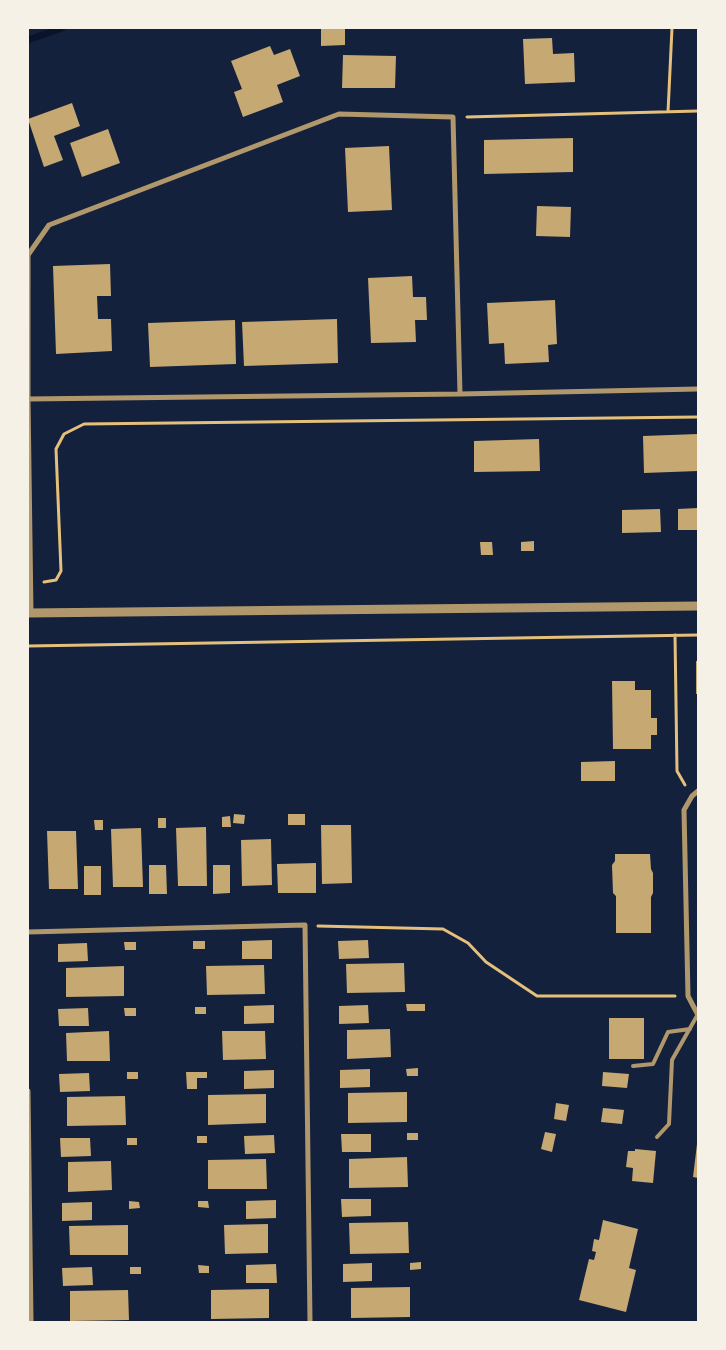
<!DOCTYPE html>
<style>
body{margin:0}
#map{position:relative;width:726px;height:1350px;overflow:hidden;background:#14213d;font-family:Raleway,sans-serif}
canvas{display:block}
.frame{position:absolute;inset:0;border:29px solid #f6f1e7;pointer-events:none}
</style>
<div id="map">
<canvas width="726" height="1350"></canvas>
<div class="frame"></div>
</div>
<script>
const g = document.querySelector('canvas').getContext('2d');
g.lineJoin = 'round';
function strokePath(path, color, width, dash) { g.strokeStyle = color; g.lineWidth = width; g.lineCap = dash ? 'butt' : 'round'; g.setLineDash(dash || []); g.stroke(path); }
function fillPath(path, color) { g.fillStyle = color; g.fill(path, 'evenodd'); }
strokePath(new Path2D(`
 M 28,40 L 62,28`), '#0b132b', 7);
fillPath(new Path2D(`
 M 321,28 L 345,28 L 345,45 L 321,46 Z
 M 552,38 L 553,54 L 574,53 L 575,82 L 525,84 L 523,39 Z
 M 270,46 L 274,55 L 290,49 L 300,76 L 277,85 L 283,102 L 243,117 L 234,92 L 242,89 L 231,61 Z
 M 343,55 L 396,56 L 395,88 L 342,88 Z
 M 72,103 L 80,126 L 54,136 L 63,160 L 44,167 L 28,119 Z
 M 108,129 L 120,163 L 82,177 L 70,143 Z
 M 573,138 L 573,172 L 484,174 L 484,140 Z
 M 389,146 L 392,210 L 348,212 L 345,148 Z
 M 537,206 L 571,207 L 570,237 L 536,236 Z
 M 110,264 L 111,296 L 97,296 L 98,319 L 111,319 L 112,351 L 56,354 L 53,266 Z
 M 412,276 L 413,297 L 426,297 L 427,320 L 415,320 L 416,342 L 371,343 L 368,278 Z
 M 555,300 L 557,344 L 548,345 L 549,362 L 505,364 L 504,343 L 489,344 L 487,303 Z
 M 337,319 L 338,363 L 244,366 L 242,322 Z
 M 235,320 L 236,364 L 150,367 L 148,323 Z
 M 698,434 L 698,471 L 644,473 L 643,436 Z
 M 539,439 L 540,471 L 474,472 L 474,441 Z
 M 698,508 L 698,530 L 678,530 L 678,509 Z
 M 660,509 L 661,532 L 622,533 L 622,510 Z
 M 534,541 L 534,551 L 521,551 L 521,542 Z
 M 480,542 L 492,542 L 493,555 L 481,555 Z
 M 696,661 L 698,661 L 698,694 L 696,694 Z
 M 612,681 L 635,681 L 635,690 L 651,690 L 651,718 L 657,718 L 657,735 L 651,735 L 651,749 L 613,749 Z
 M 615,761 L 615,781 L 581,781 L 581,762 Z
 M 234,814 L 245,815 L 244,824 L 233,823 Z
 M 288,814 L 305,814 L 305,825 L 288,825 Z
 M 230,816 L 231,827 L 222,827 L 222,817 Z
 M 158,818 L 166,818 L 166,828 L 158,828 Z
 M 94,820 L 103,820 L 103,830 L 95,830 Z
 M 321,825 L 351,825 L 352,883 L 322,884 Z
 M 206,827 L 207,886 L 178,886 L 176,828 Z
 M 141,828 L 143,887 L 113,887 L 111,829 Z
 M 47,831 L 76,831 L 78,889 L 49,889 Z
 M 271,839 L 272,885 L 242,886 L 241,840 Z
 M 615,854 L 650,854 L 651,869 L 653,873 L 653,893 L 651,897 L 651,933 L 616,933 L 616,896 L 613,893 L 612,865 L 615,861 Z
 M 316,863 L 316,893 L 278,893 L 277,864 Z
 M 149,865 L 166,865 L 167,894 L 149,894 Z
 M 213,865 L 230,865 L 230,893 L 213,894 Z
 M 84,866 L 101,866 L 101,895 L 84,895 Z
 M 272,940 L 272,959 L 242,959 L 242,941 Z
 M 368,940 L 369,958 L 339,959 L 338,941 Z
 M 193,941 L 205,941 L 205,949 L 193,949 Z
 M 124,942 L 136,942 L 136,950 L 125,950 Z
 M 87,943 L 88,961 L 58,962 L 58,944 Z
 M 404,963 L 405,992 L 347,993 L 346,964 Z
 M 264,965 L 265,994 L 207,995 L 206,966 Z
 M 124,966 L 124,996 L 66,997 L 66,968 Z
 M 406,1004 L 425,1004 L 425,1011 L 407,1011 Z
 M 274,1005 L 274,1023 L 244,1024 L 244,1006 Z
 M 368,1005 L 369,1023 L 339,1024 L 339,1006 Z
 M 195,1007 L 206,1007 L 206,1014 L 195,1014 Z
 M 88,1008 L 89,1026 L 59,1026 L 58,1009 Z
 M 124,1008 L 136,1008 L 136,1016 L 125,1016 Z
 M 609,1018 L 644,1018 L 644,1059 L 609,1059 Z
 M 390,1029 L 391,1057 L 347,1059 L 347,1030 Z
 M 109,1031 L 110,1061 L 67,1061 L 66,1033 Z
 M 222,1031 L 265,1031 L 266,1059 L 223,1060 Z
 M 418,1068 L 418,1076 L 407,1076 L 406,1069 Z
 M 370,1069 L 370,1087 L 340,1088 L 340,1070 Z
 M 274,1070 L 274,1088 L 244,1089 L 244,1071 Z
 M 127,1072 L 138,1072 L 138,1079 L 127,1079 Z
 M 186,1072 L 207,1072 L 207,1078 L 197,1078 L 197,1089 L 187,1089 Z
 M 603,1072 L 629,1074 L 627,1088 L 602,1086 Z
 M 89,1073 L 90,1091 L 60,1092 L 59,1074 Z
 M 407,1092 L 407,1122 L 348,1123 L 348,1093 Z
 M 266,1094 L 266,1123 L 208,1125 L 208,1095 Z
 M 125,1096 L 126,1125 L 67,1126 L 67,1097 Z
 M 556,1103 L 569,1105 L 566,1121 L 554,1119 Z
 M 603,1108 L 624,1110 L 622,1124 L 601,1122 Z
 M 545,1132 L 556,1134 L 552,1152 L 541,1149 Z
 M 407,1133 L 418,1133 L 418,1140 L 407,1140 Z
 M 341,1134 L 371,1134 L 371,1152 L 342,1152 Z
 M 274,1135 L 275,1153 L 245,1154 L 244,1136 Z
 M 197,1136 L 207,1136 L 207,1143 L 197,1143 Z
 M 60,1138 L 90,1138 L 91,1156 L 61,1157 Z
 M 127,1138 L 137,1138 L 137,1145 L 127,1145 Z
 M 697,1144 L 698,1144 L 698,1178 L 693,1177 Z
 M 635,1149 L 656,1151 L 653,1183 L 632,1181 L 633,1168 L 626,1167 L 628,1151 L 635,1151 Z
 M 407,1157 L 408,1187 L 349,1188 L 349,1159 Z
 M 266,1159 L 267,1189 L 208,1189 L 208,1160 Z
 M 111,1161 L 112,1190 L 68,1192 L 68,1162 Z
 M 341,1199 L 371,1199 L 371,1216 L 342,1217 Z
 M 276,1200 L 276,1218 L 246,1219 L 246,1201 Z
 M 129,1201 L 139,1202 L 140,1208 L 129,1209 Z
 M 198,1201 L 208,1201 L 209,1208 L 198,1207 Z
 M 92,1202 L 92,1220 L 62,1221 L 62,1203 Z
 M 603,1220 L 638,1229 L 629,1268 L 636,1270 L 626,1312 L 579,1300 L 589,1259 L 594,1260 L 596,1252 L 592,1251 L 594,1239 L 599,1240 Z
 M 408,1222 L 409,1253 L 350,1254 L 349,1223 Z
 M 268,1224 L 268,1253 L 225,1254 L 224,1225 Z
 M 128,1225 L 128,1255 L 70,1255 L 69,1226 Z
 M 421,1262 L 421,1269 L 410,1270 L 410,1263 Z
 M 372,1263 L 372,1281 L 343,1282 L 343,1264 Z
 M 276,1264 L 277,1283 L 246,1283 L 246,1265 Z
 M 198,1265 L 209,1266 L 209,1273 L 199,1273 Z
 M 92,1267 L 93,1285 L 63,1286 L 62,1268 Z
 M 130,1267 L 141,1267 L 141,1274 L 130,1274 Z
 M 410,1287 L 410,1317 L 351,1318 L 351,1288 Z
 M 269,1289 L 269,1318 L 211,1319 L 211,1290 Z
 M 128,1290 L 129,1320 L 70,1321 L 70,1291 Z`), '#c6a872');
strokePath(new Path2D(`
 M 668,112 L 672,28
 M 467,117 L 698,111
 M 44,582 L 56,580 L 61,571 L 56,449 L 64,434 L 84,424 L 698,417
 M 675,635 L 677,771 L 685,785
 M 28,646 L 698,635
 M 318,926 L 443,929 L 468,943 L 486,962 L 537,996 L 675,996`), '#e5c07b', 3);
strokePath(new Path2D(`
 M 633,1066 L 653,1064 L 668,1032 L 690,1029
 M 657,1137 L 669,1124 L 672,1060 L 698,1014`), '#b1986c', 4);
strokePath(new Path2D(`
 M 28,399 L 460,394 L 698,389
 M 31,613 L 28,399 L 28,255 L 49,225 L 339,114 L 453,117 L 460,394
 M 698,791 L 692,796 L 684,810 L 688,996 L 698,1015
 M 28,932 L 305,925 L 310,1322
 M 28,1091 L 31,1322`), '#b1986c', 5);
strokePath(new Path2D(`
 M 28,613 L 698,606`), '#b1986c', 9);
</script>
